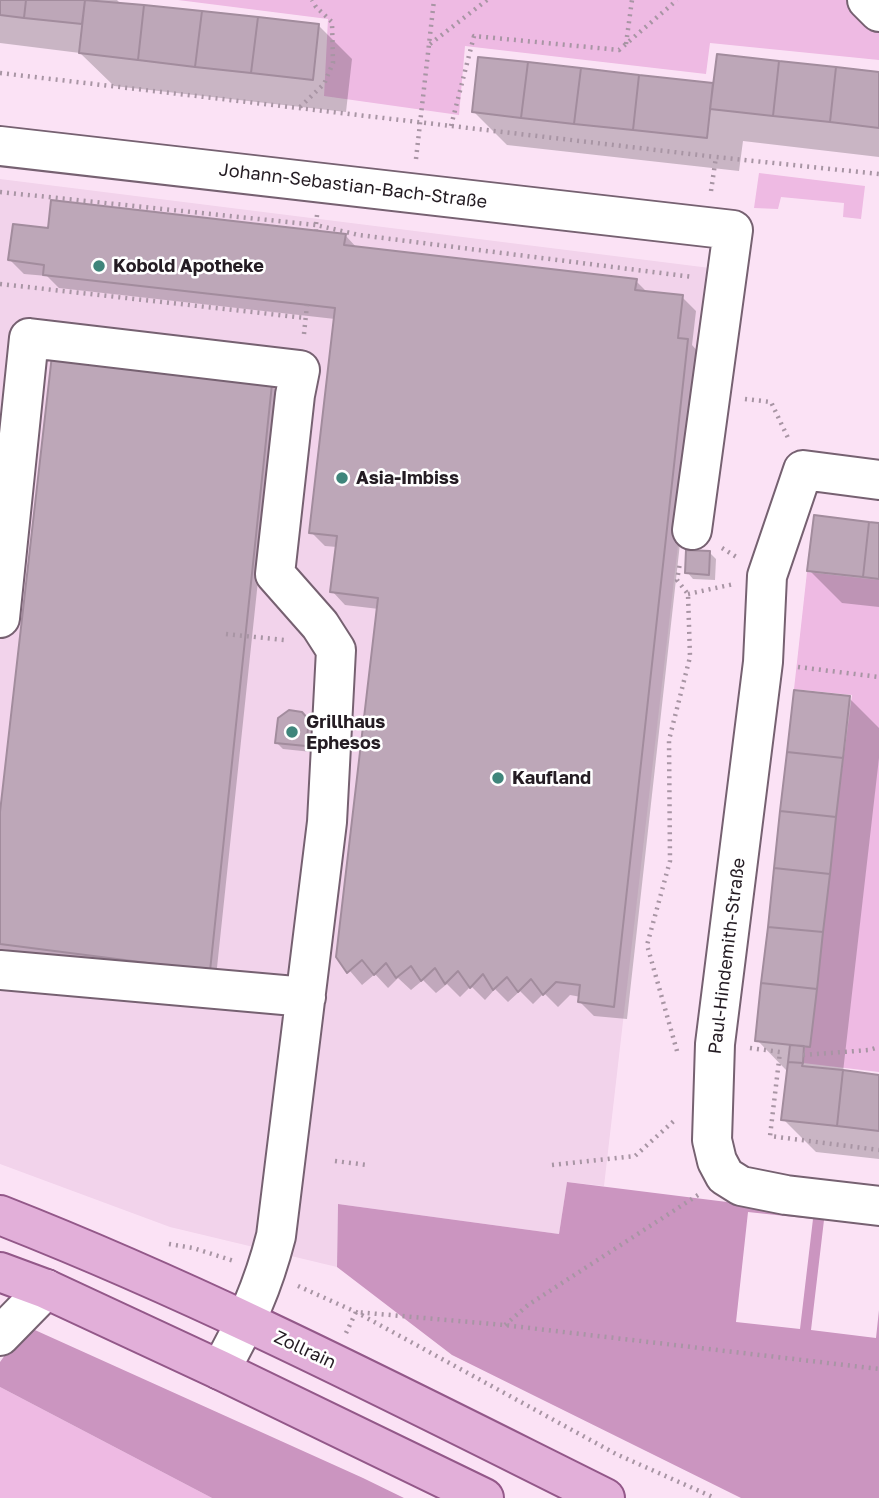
<!DOCTYPE html>
<meta charset="utf-8">
<style>
body{margin:0}
canvas{display:block;background:#fbe2f5}
</style>
<canvas width="879" height="1498"></canvas>
<script>
const g = document.querySelector('canvas').getContext('2d');
g.lineJoin = 'round';
function fillPath(path, color) { g.fillStyle = color; g.fill(path, 'evenodd'); }
function strokePath(path, color, width, dash) { g.strokeStyle = color; g.lineWidth = width; g.lineCap = dash ? 'butt' : 'round'; g.setLineDash(dash || []); g.stroke(path); }
function label(font, color, halo, rows, align = 'center') {
  g.font = font + ' "Golos Text",sans-serif'; g.lineWidth = 5; g.setLineDash([]); g.textBaseline = 'middle'; g.strokeStyle = halo; g.fillStyle = color; for (const [text, x, y, turn = 0] of rows) {
    g.save(); g.translate(x, y); g.rotate((+turn || 0) * Math.PI / 180); g.textAlign = isNaN(turn) ? turn : align; if (halo) g.strokeText(text, 0, 0); g.fillText(text, 0, 0); g.restore();
  }
}
fillPath(new Path2D(`
 M 0,179 L 710,268 L 604,1186 L 567,1182 L 559,1234 L 338,1204 L 337,1267 L 170,1227 L 0,1164 Z`), '#f2d3eb');
fillPath(new Path2D(`
 M 178,0 L 879,0 L 879,60 L 710,43 L 706,74 L 465,46 L 459,115 L 324,96 L 328,19 Z
 M 759,173 L 865,186 L 861,219 L 843,217 L 844,203 L 781,197 L 778,209 L 754,208 Z
 M 807,572 L 879,580 L 879,1072 L 803,1063 L 852,695 L 794,689 Z
 M 0,1387 L 212,1498 L 0,1498 Z`), '#eebae3');
fillPath(new Path2D(`
 M 567,1182 L 879,1221 L 879,1226 L 824,1220 L 811,1330 L 876,1338 L 879,1310 L 879,1498 L 741,1498 L 452,1355 L 337,1267 L 338,1204 L 559,1234 ZM 748,1212 L 813,1219 L 800,1329 L 736,1322 Z
 M 26,1326 L 363,1478 L 404,1498 L 212,1498 L 0,1387 L 0,1362 Z`), '#cb95c0');
fillPath(new Path2D(`
 M 0,0 L 117,0 L 120,3 L 319,26 L 352,59 L 346,112 L 114,86 L 80,53 L 0,43 Z
 M 480,59 L 715,85 L 879,74 L 879,157 L 743,141 L 739,171 L 507,145 L 474,112 Z
 M 50,230 L 345,235 L 358,249 L 636,281 L 648,293 L 682,297 L 696,311 L 692,345 L 701,355 L 627,1019 L 594,1016 L 580,1002 L 581,997 L 570,995 L 558,1007 L 544,993 L 533,1004 L 520,991 L 508,1002 L 495,989 L 485,1000 L 471,986 L 460,997 L 447,984 L 436,993 L 423,980 L 411,990 L 398,978 L 388,988 L 375,974 L 362,985 L 338,957 L 379,609 L 345,605 L 332,591 L 337,547 L 325,546 L 311,532 L 335,319 L 59,288 L 47,276 L 24,274 L 10,260 Z
 M 272,385 L 278,392 L 216,977 L 0,949 L 0,828 Z
 M 879,524 L 879,607 L 842,603 L 809,570 Z
 M 710,553 L 716,559 L 715,580 L 693,579 L 687,572 Z
 M 849,698 L 879,728 L 879,758 L 843,1072 L 879,1076 L 879,1159 L 816,1152 L 783,1119 L 788,1072 L 757,1040 Z
 M 301,713 L 315,728 L 312,752 L 283,749 L 277,743 Z`), '#0003');
const building = new Path2D(`
 M 0,0 L 26,0 L 24,18 L 0,15 Z
 M 26,0 L 85,0 L 82,24 L 24,18 Z
 M 85,0 L 144,5 L 138,60 L 79,53 Z
 M 144,5 L 202,11 L 195,67 L 138,60 Z
 M 202,11 L 258,17 L 251,73 L 195,67 Z
 M 258,17 L 319,24 L 313,80 L 251,73 Z
 M 717,54 L 779,61 L 773,116 L 710,109 Z
 M 478,57 L 528,62 L 521,118 L 472,112 Z
 M 779,61 L 836,67 L 830,122 L 773,116 Z
 M 528,62 L 581,68 L 574,124 L 521,118 Z
 M 836,67 L 879,72 L 879,128 L 830,122 Z
 M 581,68 L 639,75 L 633,130 L 574,124 Z
 M 639,75 L 713,83 L 707,138 L 633,130 Z
 M 51,200 L 346,234 L 344,245 L 637,279 L 635,290 L 683,295 L 678,338 L 688,339 L 614,1007 L 578,1002 L 580,985 L 556,982 L 543,995 L 531,979 L 518,992 L 507,977 L 493,990 L 483,974 L 470,988 L 458,971 L 445,984 L 435,968 L 421,981 L 411,966 L 396,978 L 386,963 L 374,975 L 362,960 L 347,973 L 336,957 L 378,598 L 330,592 L 337,536 L 309,533 L 335,308 L 43,275 L 44,265 L 8,260 L 13,224 L 48,228 Z
 M 52,355 L 272,384 L 210,971 L 0,944 L 0,812 Z
 M 814,515 L 869,522 L 863,577 L 807,571 Z
 M 869,522 L 879,523 L 879,579 L 863,577 Z
 M 686,550 L 710,551 L 709,575 L 685,573 Z
 M 794,690 L 850,696 L 843,758 L 787,752 Z
 M 289,710 L 302,712 L 309,720 L 306,746 L 275,743 L 278,718 Z
 M 787,752 L 843,758 L 836,817 L 780,811 Z
 M 780,811 L 836,817 L 830,874 L 774,868 Z
 M 774,868 L 830,874 L 823,932 L 768,927 Z
 M 768,927 L 823,932 L 817,989 L 761,983 Z
 M 761,983 L 817,989 L 810,1047 L 755,1041 Z
 M 790,1045 L 804,1046 L 803,1063 L 788,1062 Z
 M 788,1062 L 803,1063 L 802,1066 L 843,1070 L 837,1126 L 781,1120 Z
 M 843,1070 L 879,1075 L 879,1131 L 837,1126 Z`);
fillPath(building, '#bda7b8');
strokePath(building, '#a28c9d', 2);
const minor = new Path2D(`
 M 867,0 L 879,12
 M 0,146 L 733,230 L 692,530
 M 879,480 L 803,470 L 767,576 L 763,662 L 715,1044 L 712,1140 L 717,1161 L 725,1176 L 741,1186 L 786,1195 L 879,1206
 M 0,618 L 29,338 L 300,370 L 295,395 L 275,574 L 320,625 L 336,650 L 327,822 L 276,1236 C 263,1287 246,1324 220,1370
 M 0,970 L 306,997
 M 0,1336 L 46,1289`);
const major = new Path2D(`
 M 0,1215 C 207,1296 406,1399 605,1498
 M 0,1272 L 46,1289 L 220,1370 L 484,1498`);
strokePath(minor, '#766171', 42);
strokePath(major, '#935889', 42);
strokePath(new Path2D(`
 M 430,44 L 487,0
 M 626,44 L 632,0
 M 0,73 L 716,157
 M 300,107 L 324,84 L 333,63 L 332,22 L 316,7 L 312,0
 M 451,126 L 474,36 L 619,50 L 677,0
 M 416,159 L 434,0
 M 711,191 L 716,157 L 879,174
 M 0,192 L 316,225 L 316,230
 M 317,215 L 316,225 L 359,235 L 693,277
 M 0,284 L 306,318
 M 304,334 L 307,305
 M 745,399 L 771,402 L 789,440
 M 722,548 L 738,558
 M 688,594 L 734,584
 M 226,634 L 284,640
 M 798,667 L 879,677
 M 750,1048 L 780,1052 L 770,1136 L 879,1150
 M 677,1051 L 647,945 L 670,861 L 669,740 L 690,657 L 688,594 L 677,580 L 680,563
 M 803,1055 L 869,1050 L 879,1047
 M 335,1161 L 367,1165
 M 552,1165 L 635,1156 L 676,1119
 M 169,1244 L 193,1248 L 234,1261
 M 298,1286 L 356,1312 L 616,1454 L 715,1498
 M 505,1325 L 528,1305 L 698,1195
 M 346,1333 L 356,1312 L 504,1325 L 879,1369`), '#a895a4', 4.5, [2, 5]);
strokePath(minor, '#fff', 38);
strokePath(major, '#e2afd9', 38);
for (const [x, y, r, color] of [
 [99,266,7,"#3f857b"],
 [342,478,7,"#3f857b"],
 [292,732,7,"#3f857b"],
 [498,778,7,"#3f857b"]
]) { const dot = new Path2D(); dot.arc(x, y, r, 0, 2 * Math.PI); g.fillStyle = color; g.fill(dot); strokePath(dot, '#fff', 2.5); }
label('18px', '#241c23', '#fff', [
 ["Johann-Sebastian-Bach-Straße",353,186,7],
 ["Paul-Hindemith-Straße",727,956,-83],
 ["Zollrain",305,1350,25]
]);
label('bold 18px', '#241c23', '#fff', [
 ["Kobold Apotheke",113,266],
 ["Asia-Imbiss",356,478],
 ["Grillhaus",306,722],
 ["Ephesos",306,743],
 ["Kaufland",512,778]
], 'left');
</script>
